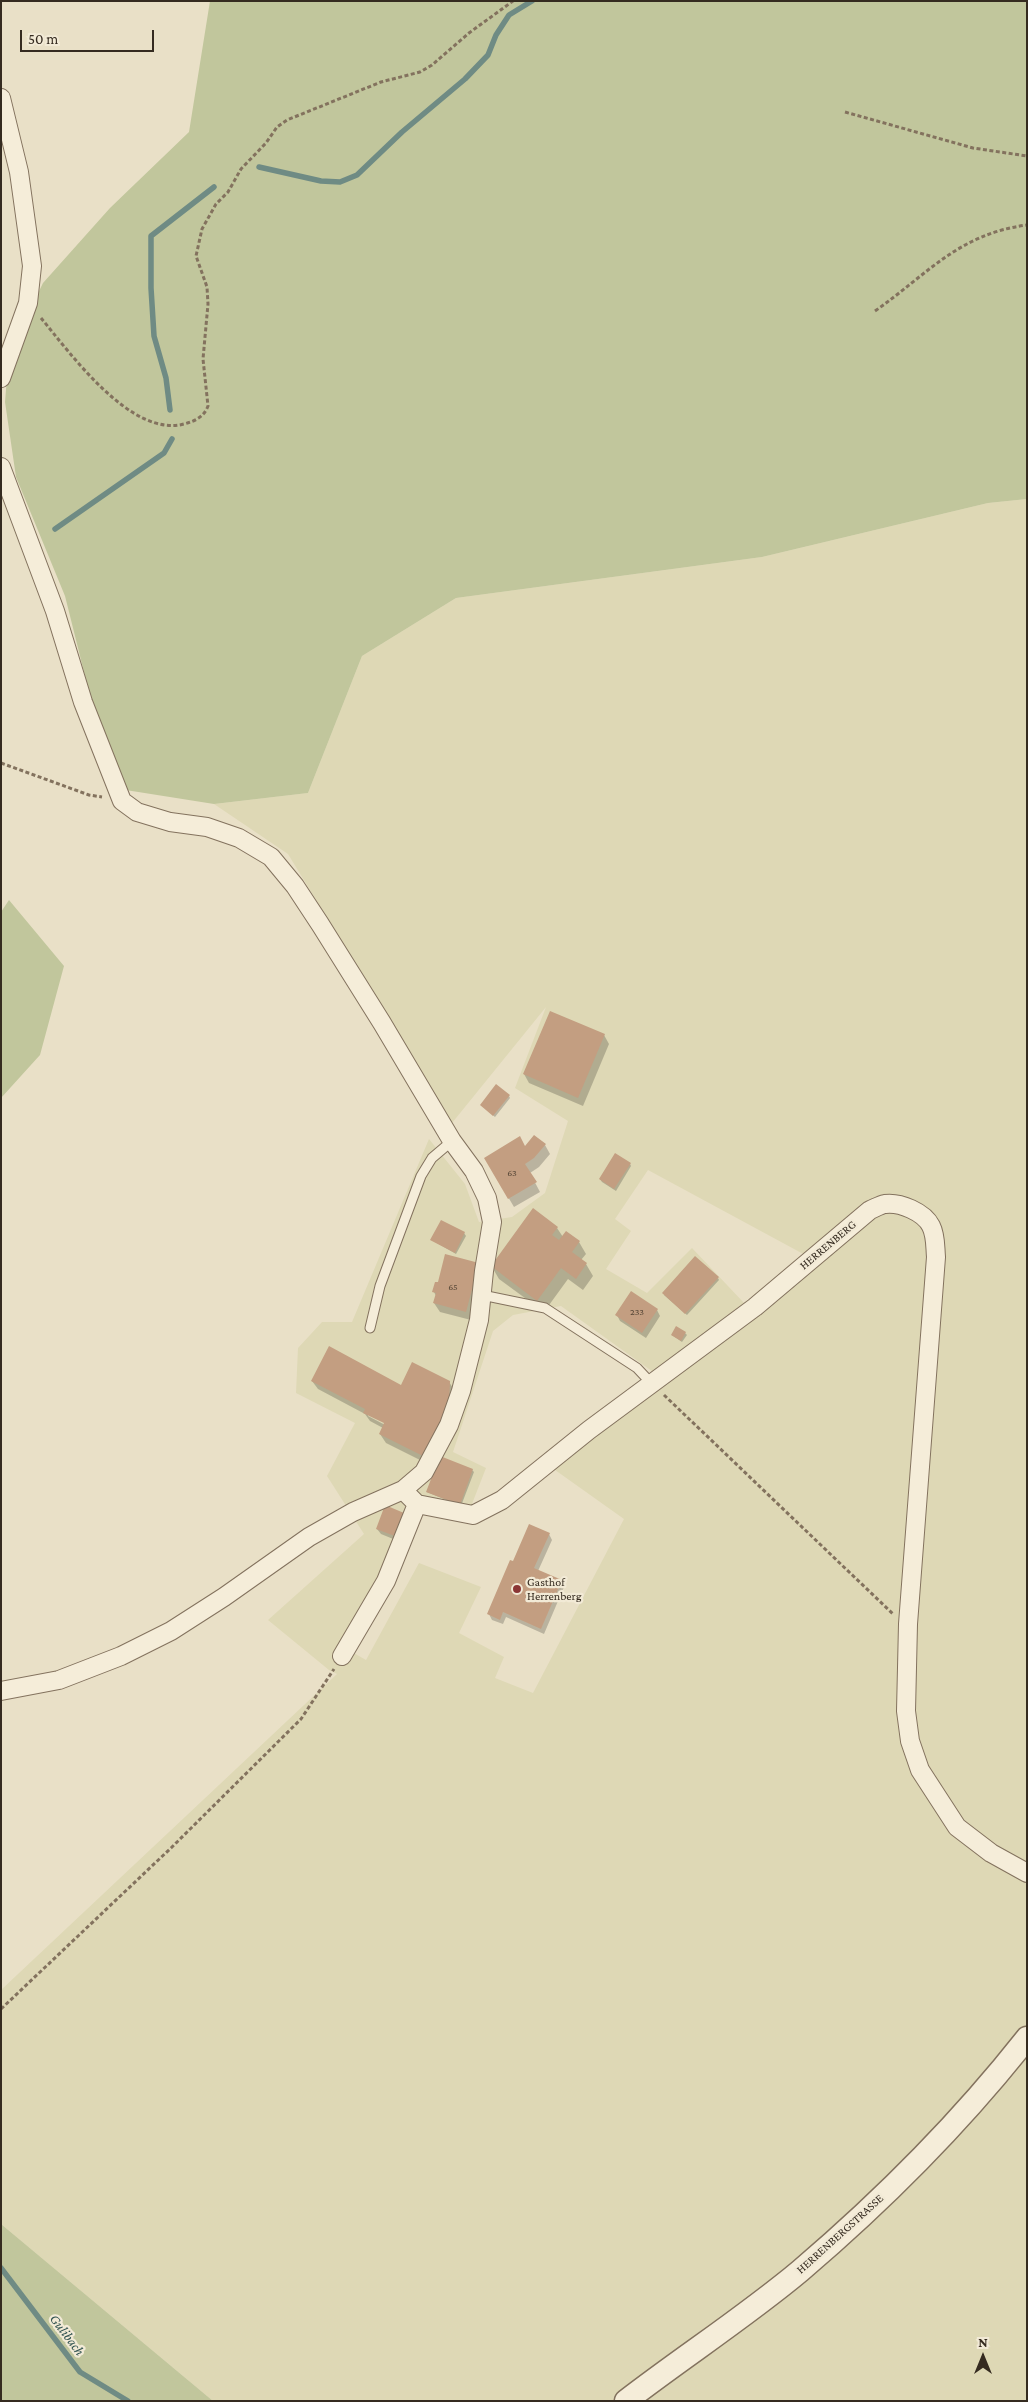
<!DOCTYPE html>
<style>
body{margin:0}
#map{position:relative;width:1028px;height:2402px;overflow:hidden;background:#e9e0c7;font-family:"Crimson Pro",serif}
canvas{display:block}
.frame{position:absolute;inset:0;border:2px solid #352b20;pointer-events:none}
.north{position:absolute;left:958px;top:2332px;width:50px;height:50px;-webkit-text-stroke:4px #f2ead6;paint-order:stroke;rotate:0deg;font-size:14px;font-weight:700;line-height:20px;text-align:center;color:#352b20}
.north::after{content:'';display:block;margin:auto;width:18px;height:22px;background:#352b20;clip-path:polygon(50% 0,100% 100%,50% 72%,0 100%)}
.scale{position:absolute;left:20px;top:30px;width:134px;height:22px;box-sizing:border-box;border:2px solid #352b20;border-top:0;padding-left:6px;font-size:15px;line-height:18px;white-space:nowrap;color:#352b20;-webkit-text-stroke:4px #f2ead6;paint-order:stroke}
</style>
<div id="map">
<canvas width="1028" height="2402"></canvas>
<div class="frame"></div>
<div class="north">N</div>
<div class="scale">50 m</div>
</div>
<script>
const g = document.querySelector('canvas').getContext('2d');
g.lineJoin = 'round';
function fillPath(path, color) { g.fillStyle = color; g.fill(path, 'evenodd'); }
function strokePath(path, color, width, dash) { g.strokeStyle = color; g.lineWidth = width; g.lineCap = dash ? 'butt' : 'round'; g.setLineDash(dash || []); g.stroke(path); }
function label(font, color, halo, rows, align = 'center') {
  g.font = font + ' "Crimson Pro",serif'; g.lineWidth = 4.5; g.setLineDash([]); g.textBaseline = 'middle'; g.strokeStyle = halo; g.fillStyle = color; for (const [text, x, y, turn = 0] of rows) {
    g.save(); g.translate(x, y); g.rotate((+turn || 0) * Math.PI / 180); g.textAlign = isNaN(turn) ? turn : align; if (halo) g.strokeText(text, 0, 0); g.fillText(text, 0, 0); g.restore();
  }
}
fillPath(new Path2D(`
 M 1027,499 L 1027,2401 L 213,2401 L 1,2224 L 1,1990 L 337,1674 L 329,1670 L 268,1620 L 364,1534 L 327,1476 L 355,1423 L 296,1393 L 298,1348 L 322,1322 L 352,1322 L 429,1139 L 465,1184 L 479,1222 L 512,1217 L 545,1193 L 568,1121 L 515,1088 L 546,1007 L 452,1123 L 288,854 L 214,804 L 308,793 L 362,656 L 456,598 L 762,557 L 988,503 ZM 648,1170 L 807,1256 L 745,1304 L 692,1248 L 647,1293 L 606,1269 L 631,1231 L 615,1219 ZM 561,1306 L 656,1374 L 541,1460 L 624,1519 L 533,1693 L 495,1678 L 504,1657 L 459,1633 L 481,1587 L 419,1563 L 366,1660 L 352,1652 L 389,1584 L 423,1514 L 427,1497 L 470,1509 L 486,1468 L 453,1452 L 493,1331 L 513,1315 Z`), '#ded8b5');
fillPath(new Path2D(`
 M 210,1 L 1027,1 L 1027,499 L 988,503 L 762,557 L 456,598 L 362,656 L 308,793 L 214,804 L 113,788 L 65,596 L 16,477 L 5,402 L 9,353 L 43,283 L 110,208 L 189,132 Z
 M 9,900 L 64,966 L 40,1055 L 1,1098 L 1,912 Z
 M 1,2224 L 213,2401 L 1,2401 Z`), '#c1c69c');
fillPath(new Path2D(`
 M 604,1035 L 609,1044 L 583,1106 L 529,1083 L 524,1074 Z
 M 509,1096 L 510,1098 L 495,1117 L 481,1105 Z
 M 545,1145 L 550,1154 L 539,1167 L 530,1173 L 540,1192 L 514,1207 L 485,1158 Z
 M 630,1164 L 631,1166 L 616,1191 L 602,1182 L 600,1179 Z
 M 557,1228 L 563,1237 L 579,1242 L 586,1254 L 581,1260 L 586,1264 L 593,1276 L 583,1290 L 568,1279 L 544,1312 L 499,1279 L 492,1267 Z
 M 464,1233 L 466,1236 L 456,1254 L 432,1240 Z
 M 478,1264 L 471,1320 L 440,1312 L 434,1303 L 436,1296 L 434,1292 L 439,1284 Z
 M 718,1278 L 719,1280 L 687,1315 L 664,1295 Z
 M 657,1310 L 660,1316 L 646,1338 L 620,1321 L 617,1315 Z
 M 685,1333 L 687,1335 L 682,1342 L 672,1335 Z
 M 312,1381 L 402,1387 L 449,1382 L 455,1391 L 430,1465 L 386,1443 L 380,1434 L 383,1428 L 370,1421 L 365,1414 L 318,1389 ZM 368,1414 L 390,1425 L 389,1427 L 368,1416 Z
 M 472,1470 L 474,1472 L 461,1506 L 427,1492 Z
 M 385,1507 L 398,1541 L 381,1534 L 377,1529 Z
 M 549,1534 L 552,1540 L 538,1571 L 561,1581 L 564,1587 L 544,1634 L 506,1617 L 503,1624 L 492,1620 L 489,1614 L 513,1562 Z`), '#0003');
strokePath(new Path2D(`
 M 259,167 L 321,181 L 340,182 L 357,175 L 402,132 L 465,79 L 488,55 L 496,35 L 509,15 L 532,1
 M 170,410 L 166,378 L 154,336 L 151,288 L 151,236 L 214,187
 M 55,529 L 164,453 L 172,439
 M 1,2268 L 80,2372 L 128,2401`), '#6f8b84', 5.5);
fillPath(new Path2D(`
 M 550,1011 L 605,1034 L 578,1098 L 523,1074 Z
 M 496,1084 L 510,1095 L 493,1116 L 480,1105 Z
 M 534,1135 L 546,1144 L 534,1158 L 525,1164 L 537,1182 L 508,1199 L 484,1158 L 520,1136 L 525,1146 Z
 M 615,1153 L 631,1163 L 614,1189 L 599,1179 Z
 M 533,1208 L 558,1227 L 552,1235 L 559,1240 L 566,1231 L 580,1241 L 572,1252 L 587,1263 L 576,1279 L 561,1268 L 537,1301 L 491,1266 Z
 M 441,1220 L 465,1232 L 455,1253 L 430,1240 Z
 M 445,1254 L 479,1263 L 466,1312 L 433,1303 L 436,1293 L 432,1292 L 435,1282 L 438,1282 Z
 M 695,1256 L 719,1277 L 685,1314 L 662,1293 Z
 M 631,1291 L 658,1309 L 642,1333 L 615,1315 Z
 M 676,1326 L 686,1332 L 681,1341 L 671,1335 Z
 M 329,1346 L 401,1385 L 412,1362 L 450,1381 L 449,1407 L 425,1457 L 379,1434 L 384,1423 L 363,1413 L 365,1409 L 311,1381 Z
 M 440,1456 L 473,1469 L 460,1505 L 426,1492 Z
 M 385,1505 L 404,1513 L 395,1536 L 376,1529 Z
 M 529,1524 L 550,1533 L 534,1568 L 562,1580 L 541,1629 L 503,1612 L 500,1620 L 487,1614 L 510,1560 L 513,1561 Z`), '#c39e81');
const service = new Path2D(`
 M 482,1295 L 545,1308 L 637,1368 L 652,1384
 M 370,1328 L 380,1286 L 421,1176 L 432,1158 L 452,1141`);
const minor = new Path2D(`
 M 1,98 L 19,172 L 32,266 L 28,303 L 1,378
 M 1,467 L 55,611 L 83,702 L 122,801 L 137,812 L 170,822 L 207,827 L 239,838 L 271,857 L 295,886 L 320,924 L 382,1023 L 452,1141 L 474,1171 L 487,1198 L 492,1222 L 484,1271 L 479,1320 L 461,1391 L 449,1425 L 424,1472 L 403,1490 L 353,1512 L 309,1537 L 224,1597 L 171,1631 L 121,1656 L 59,1680 L 1,1691
 M 403,1490 L 417,1504 L 473,1515 L 502,1500 L 589,1430 L 755,1307 L 870,1210 C 875,1208 880,1205 885,1204 C 900,1202 924,1212 931,1226 C 936,1236 935,1246 936,1257 L 908,1624 L 906,1711 L 910,1741 L 920,1770 L 957,1827 L 991,1853 L 1027,1873
 M 342,1656 L 386,1581 L 417,1504`);
const tertiary = new Path2D(`
 M 626,2401 C 683,2357 745,2317 800,2271 C 882,2201 960,2123 1027,2038`);
strokePath(service, '#83725e', 11);
strokePath(minor, '#83725e', 20);
strokePath(tertiary, '#83725e', 25);
strokePath(new Path2D(`
 M 845,112 L 973,148 L 1027,156
 M 875,311 C 928,274 958,234 1027,225
 M 41,318 C 71,354 131,438 184,424 C 195,421 204,417 208,406 L 203,359 L 208,304 L 207,287 L 196,256 L 202,229 L 216,204 L 228,192 L 241,169 L 266,143 L 277,127 L 287,120 L 381,82 L 420,72 L 432,65 L 469,33 L 513,1
 M 1,763 L 89,795 L 102,797
 M 664,1395 L 893,1614
 M 1,2009 L 172,1847 L 301,1719 L 334,1669`), '#83725e', 3, [4, 2.5]);
strokePath(service, '#f5edd9', 9);
strokePath(minor, '#f5edd9', 18);
strokePath(tertiary, '#f5edd9', 22);
for (const [x, y, r, color] of [
 [517,1589,5,"#8b3635"]
]) { const dot = new Path2D(); dot.arc(x, y, r, 0, 2 * Math.PI); g.fillStyle = color; g.fill(dot); strokePath(dot, '#f2ead6', 2); }
label('10px', '#584838', null, [
 ["63",512,1173],
 ["65",453,1287],
 ["233",637,1312]
]);
label('12px', '#352b20', '#f2ead6', [
 ["HERRENBERG",828,1245,-40],
 ["HERRENBERGSTRASSE",840,2234,-42]
]);
label('12px', '#352b20', '#f2ead6', [
 ["Gasthof",527,1582],
 ["Herrenberg",527,1596]
], 'left');
label('italic 14px', '#315351', '#f2ead6', [
 ["Gulibach",67,2335,53]
]);
</script>
